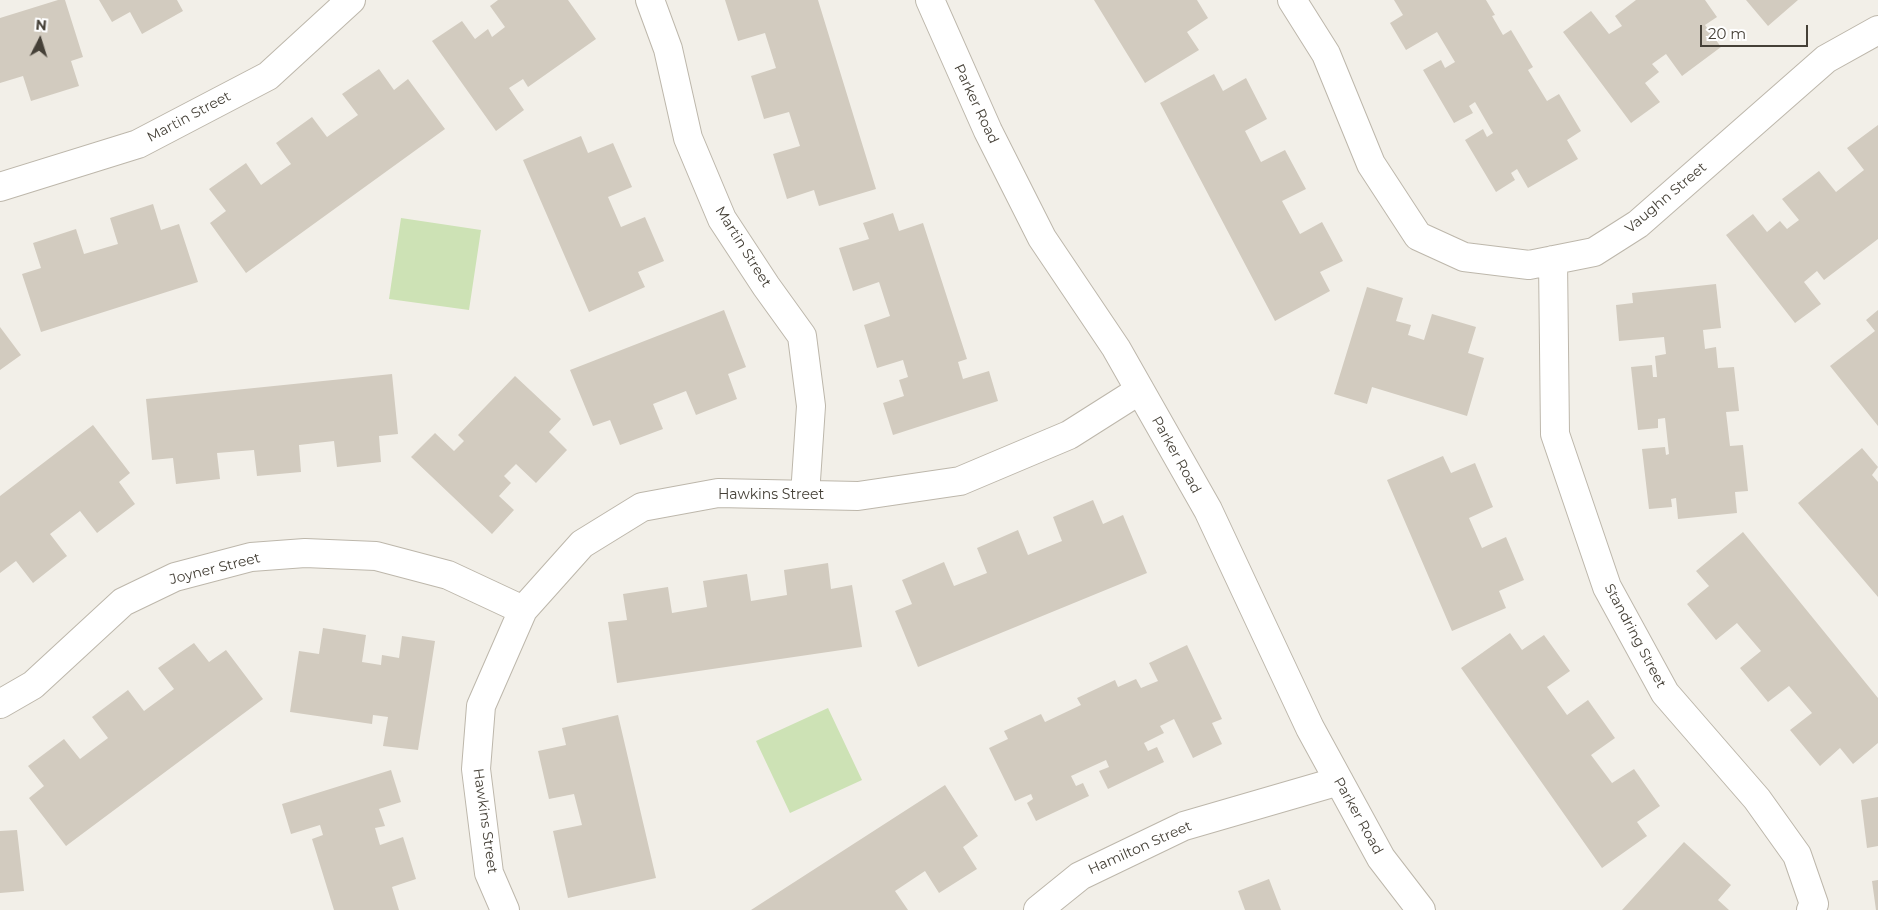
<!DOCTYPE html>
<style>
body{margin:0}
#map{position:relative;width:1878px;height:910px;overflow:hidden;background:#f2efe8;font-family:Montserrat,sans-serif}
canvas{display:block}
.north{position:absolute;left:15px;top:15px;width:50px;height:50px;-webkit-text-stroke:4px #fff;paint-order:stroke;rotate:5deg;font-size:14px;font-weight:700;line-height:20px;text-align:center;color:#454037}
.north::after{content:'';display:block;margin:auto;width:18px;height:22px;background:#454037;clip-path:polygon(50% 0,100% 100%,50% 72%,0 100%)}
.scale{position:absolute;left:1700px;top:25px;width:108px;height:22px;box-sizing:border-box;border:2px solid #454037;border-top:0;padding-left:6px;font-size:15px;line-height:18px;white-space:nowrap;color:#454037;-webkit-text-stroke:4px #fff;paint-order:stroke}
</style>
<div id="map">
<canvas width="1878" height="910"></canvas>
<div class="north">N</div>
<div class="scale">20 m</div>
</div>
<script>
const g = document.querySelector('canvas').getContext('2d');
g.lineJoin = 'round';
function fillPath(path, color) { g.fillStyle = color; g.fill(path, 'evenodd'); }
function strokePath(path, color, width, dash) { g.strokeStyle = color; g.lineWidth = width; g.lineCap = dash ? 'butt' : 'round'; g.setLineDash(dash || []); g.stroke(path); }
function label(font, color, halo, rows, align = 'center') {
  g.font = font + ' Montserrat,sans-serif'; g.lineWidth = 4; g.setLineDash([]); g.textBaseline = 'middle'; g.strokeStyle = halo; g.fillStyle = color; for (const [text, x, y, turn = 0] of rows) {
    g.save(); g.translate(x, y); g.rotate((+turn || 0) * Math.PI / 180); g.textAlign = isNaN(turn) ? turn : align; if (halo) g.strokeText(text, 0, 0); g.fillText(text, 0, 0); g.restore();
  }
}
fillPath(new Path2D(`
 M 401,218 L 481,230 L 469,310 L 389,299 Z
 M 828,708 L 862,780 L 790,813 L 756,741 Z`), '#cde2b5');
fillPath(new Path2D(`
 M 58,0 L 65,0 L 83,57 L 71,61 L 79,86 L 31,101 L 23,76 L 0,83 L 0,18 Z
 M 99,0 L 177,0 L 183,11 L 142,34 L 130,12 L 112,22 Z
 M 498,0 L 568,0 L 596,39 L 528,87 L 523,79 L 509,88 L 524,110 L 496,131 L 432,41 L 462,21 L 475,39 L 488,29 L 492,37 L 505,27 L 490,6 Z
 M 725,0 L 818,0 L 876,189 L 819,206 L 814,190 L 787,199 L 773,154 L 800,146 L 789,112 L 764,119 L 751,76 L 776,68 L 765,33 L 738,41 Z
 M 1094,0 L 1197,0 L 1208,18 L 1187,32 L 1199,50 L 1145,83 Z
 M 1394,0 L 1486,0 L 1495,15 L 1492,16 L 1503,35 L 1511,30 L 1533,67 L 1528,70 L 1547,101 L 1559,94 L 1581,131 L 1567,140 L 1578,159 L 1528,188 L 1517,169 L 1511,173 L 1515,180 L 1496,192 L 1465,140 L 1483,129 L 1487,137 L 1493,133 L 1475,102 L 1469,106 L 1473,113 L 1454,123 L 1423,70 L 1441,60 L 1445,68 L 1455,62 L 1437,32 L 1406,50 L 1390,23 L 1403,15 Z
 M 1636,0 L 1705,0 L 1717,17 L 1705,25 L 1721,47 L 1682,76 L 1666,54 L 1652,64 L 1659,72 L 1645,83 L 1660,102 L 1631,123 L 1563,32 L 1591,11 L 1609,34 L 1622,26 L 1615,16 Z
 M 1746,0 L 1798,0 L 1768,26 Z
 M 379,69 L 394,90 L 408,79 L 445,129 L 246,273 L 210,223 L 226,211 L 209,189 L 246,163 L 261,185 L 291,164 L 276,143 L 312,117 L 327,137 L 358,115 L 342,94 Z
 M 1214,74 L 1223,91 L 1246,78 L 1267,119 L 1245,131 L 1261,162 L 1285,150 L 1306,189 L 1282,201 L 1300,234 L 1322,222 L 1343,261 L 1320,272 L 1330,291 L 1275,321 L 1160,103 Z
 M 1878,125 L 1878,239 L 1824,280 L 1817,271 L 1804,282 L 1821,304 L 1795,323 L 1726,235 L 1753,214 L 1767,232 L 1780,221 L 1787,229 L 1799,220 L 1782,199 L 1819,171 L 1836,192 L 1864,170 L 1847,148 Z
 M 581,136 L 588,153 L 613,143 L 632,187 L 608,197 L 621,227 L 645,217 L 664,261 L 638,272 L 645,287 L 589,312 L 523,160 Z
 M 153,204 L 161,230 L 179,224 L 198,282 L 41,332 L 22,274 L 41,268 L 33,243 L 76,229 L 84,254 L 118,244 L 110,218 Z
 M 893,213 L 899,231 L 923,223 L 967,359 L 958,362 L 963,379 L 989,371 L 998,401 L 893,435 L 883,403 L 904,396 L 899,380 L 908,377 L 903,360 L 877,368 L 864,325 L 890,316 L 879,282 L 853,291 L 839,248 L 869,239 L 863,223 Z
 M 1716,284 L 1721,328 L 1703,330 L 1705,349 L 1716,347 L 1718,368 L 1734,367 L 1739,411 L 1726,412 L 1730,446 L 1743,445 L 1748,491 L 1735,492 L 1737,513 L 1678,519 L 1676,498 L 1671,499 L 1672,507 L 1649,509 L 1642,449 L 1665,447 L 1666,455 L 1669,454 L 1665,418 L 1658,419 L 1658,428 L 1638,430 L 1631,367 L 1652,365 L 1653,377 L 1657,377 L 1655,356 L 1666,354 L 1664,337 L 1619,341 L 1616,305 L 1633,303 L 1632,293 Z
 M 1367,287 L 1403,298 L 1396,321 L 1411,325 L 1408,335 L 1424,340 L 1432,314 L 1476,327 L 1468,353 L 1484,358 L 1467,416 L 1372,387 L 1367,404 L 1334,394 Z
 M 724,310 L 746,367 L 728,374 L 737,399 L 696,415 L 686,391 L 653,404 L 663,429 L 620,445 L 610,420 L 593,426 L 570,370 Z
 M 1878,310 L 1878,426 L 1830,366 L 1875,331 L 1866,320 Z
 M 0,327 L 21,355 L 0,370 Z
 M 392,374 L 398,434 L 379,436 L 381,462 L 337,467 L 334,441 L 299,445 L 301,472 L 257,476 L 254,450 L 217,453 L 220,479 L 176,484 L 173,458 L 152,460 L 146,399 Z
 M 515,376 L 561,419 L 549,432 L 567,450 L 536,483 L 516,464 L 504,476 L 511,483 L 499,496 L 514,510 L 492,534 L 411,457 L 435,433 L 454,451 L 464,441 L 458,435 Z
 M 93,425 L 130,473 L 119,482 L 135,504 L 97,533 L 80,511 L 50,534 L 67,556 L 33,583 L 16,561 L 0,573 L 0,496 Z
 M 1862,448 L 1878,467 L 1872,475 L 1878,482 L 1878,597 L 1798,503 Z
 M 1443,456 L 1451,473 L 1475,463 L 1493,507 L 1469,518 L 1482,548 L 1506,537 L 1524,580 L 1499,591 L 1506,608 L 1452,631 L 1387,480 Z
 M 1093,500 L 1103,524 L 1123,515 L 1147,573 L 918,667 L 895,611 L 912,604 L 902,580 L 944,562 L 954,586 L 987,573 L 977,548 L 1018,530 L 1028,555 L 1062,541 L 1053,517 Z
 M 1743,532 L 1878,698 L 1878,743 L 1853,764 L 1840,748 L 1820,766 L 1790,730 L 1812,713 L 1789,686 L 1768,702 L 1740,668 L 1761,651 L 1737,623 L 1716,640 L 1687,604 L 1709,586 L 1696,571 Z
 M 828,563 L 831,589 L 852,585 L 862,647 L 617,683 L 608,622 L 627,620 L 623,594 L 668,587 L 672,613 L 707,607 L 703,581 L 747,574 L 751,601 L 787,595 L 784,570 Z
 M 323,628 L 366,635 L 362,662 L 381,665 L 382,655 L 399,658 L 402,636 L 435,641 L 418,750 L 383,746 L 388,717 L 373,715 L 372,724 L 290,712 L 299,651 L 319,654 Z
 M 1510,633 L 1522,650 L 1544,635 L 1570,671 L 1547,687 L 1567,715 L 1588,700 L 1615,738 L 1591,755 L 1612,783 L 1634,769 L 1660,806 L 1637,822 L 1647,836 L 1602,868 L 1461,668 Z
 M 194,643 L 209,662 L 226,650 L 263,699 L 66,846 L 29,798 L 44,786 L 28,766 L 64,739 L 80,759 L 108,738 L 92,717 L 128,690 L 144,711 L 174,689 L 158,668 Z
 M 1187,645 L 1222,719 L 1212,723 L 1222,744 L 1193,758 L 1174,719 L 1160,726 L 1164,733 L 1144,743 L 1148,751 L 1157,747 L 1164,762 L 1108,789 L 1099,771 L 1109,767 L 1106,760 L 1071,776 L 1076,786 L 1083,783 L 1089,796 L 1036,821 L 1027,803 L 1033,799 L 1031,794 L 1015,801 L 989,748 L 1008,739 L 1004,731 L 1041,714 L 1045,722 L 1081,705 L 1077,698 L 1115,680 L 1118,687 L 1136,679 L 1141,688 L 1158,681 L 1149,663 Z
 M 618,715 L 656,878 L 568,898 L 553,831 L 582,825 L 574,794 L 549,799 L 538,751 L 566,745 L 562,728 Z
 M 391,770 L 401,802 L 379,809 L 385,826 L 375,828 L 380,845 L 403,837 L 416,879 L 392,887 L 399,910 L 334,910 L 312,839 L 323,835 L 320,825 L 291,834 L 282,804 Z
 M 945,785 L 978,836 L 963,847 L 977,869 L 939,893 L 925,871 L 895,891 L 908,910 L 751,910 Z
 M 1878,797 L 1878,846 L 1867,848 L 1861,800 Z
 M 17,830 L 24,891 L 0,893 L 0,831 Z
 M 1684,842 L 1731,885 L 1718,900 L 1729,910 L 1622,910 Z
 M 1269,879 L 1281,910 L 1245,910 L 1238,891 Z
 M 1878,880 L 1878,910 L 1876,910 L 1872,881 Z`), '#d2cbbf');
const minor = new Path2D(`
 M 650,0 L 668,49 L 688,138 L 722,219 L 766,286 L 802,336 L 811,406 L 805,495
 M 930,0 L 988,131 L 1042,238 L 1116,348 L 1208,510 L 1310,728 L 1381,858 L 1421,910
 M 1292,0 L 1326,54 L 1371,164 L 1418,236 L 1464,257 L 1529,265 L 1594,252 L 1638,224 L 1826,59 L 1878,30
 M 0,187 L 138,144 L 268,76 L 351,0
 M 1553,260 L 1555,434 L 1607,587 L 1665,693 L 1757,799 L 1797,855 L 1814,904 L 1811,910
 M 0,704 L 33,685 L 123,602 L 175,577 L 251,557 L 305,553 L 376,556 L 448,575 L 523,610
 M 505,910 L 489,873 L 476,769 L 481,706 L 523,610 L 582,544 L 642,507 L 718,493 L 858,496 L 960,481 L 1069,435 L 1140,390
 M 1038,910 L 1080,876 L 1184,826 L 1339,781`);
strokePath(minor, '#bdb7ab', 30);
strokePath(minor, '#fff', 28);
label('14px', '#454037', '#fff', [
 ["Parker Road",976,104,65],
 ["Martin Street",189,117,-28],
 ["Vaughn Street",1666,198,-40],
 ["Martin Street",743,247,58],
 ["Parker Road",1176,455,61],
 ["Hawkins Street",771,495],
 ["Joyner Street",215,569,-14],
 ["Standring Street",1635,636,62],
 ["Parker Road",1358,816,61],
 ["Hawkins Street",485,821,82],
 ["Hamilton Street",1140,848,-24]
]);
</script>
